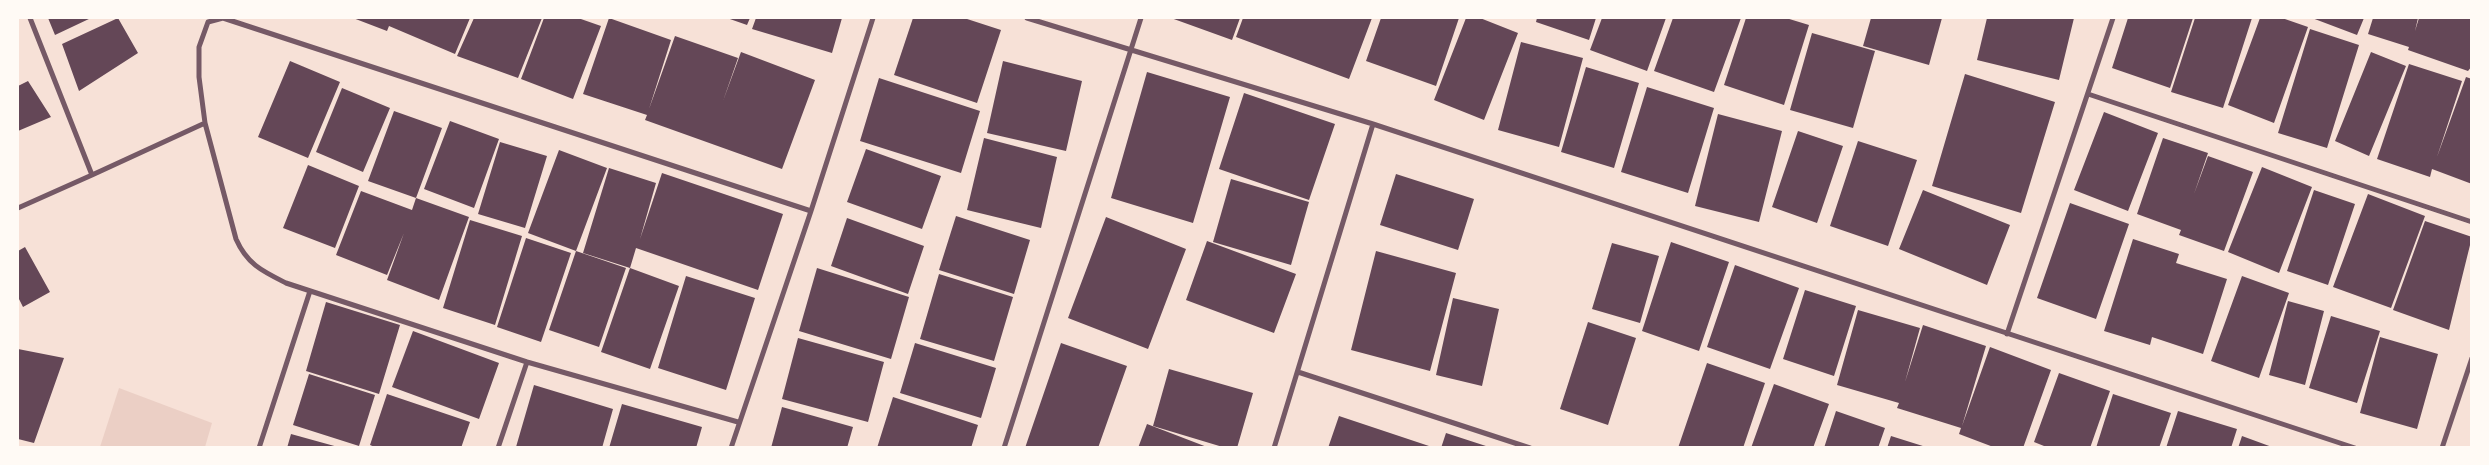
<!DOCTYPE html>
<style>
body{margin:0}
#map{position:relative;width:2489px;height:465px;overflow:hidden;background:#f7e1d7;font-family:Lato,sans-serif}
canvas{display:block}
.frame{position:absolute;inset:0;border:19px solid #fffaf5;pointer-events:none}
</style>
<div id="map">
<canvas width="2489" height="465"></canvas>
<div class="frame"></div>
</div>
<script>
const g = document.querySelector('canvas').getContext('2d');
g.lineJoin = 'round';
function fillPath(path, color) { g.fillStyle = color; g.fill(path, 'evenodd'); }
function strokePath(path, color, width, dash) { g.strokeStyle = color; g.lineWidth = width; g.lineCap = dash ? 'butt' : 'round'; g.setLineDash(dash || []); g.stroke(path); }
fillPath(new Path2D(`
 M 119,388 L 212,423 L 205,447 L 100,447 Z`), '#ebcfc5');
fillPath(new Path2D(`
 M 48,18 L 91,18 L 55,35 Z
 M 118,18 L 138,53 L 79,91 L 62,44 Z
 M 353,18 L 470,18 L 455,54 L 389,26 L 387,31 Z
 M 474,18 L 542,18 L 518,78 L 457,56 Z
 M 544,18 L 578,18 L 601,26 L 573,99 L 521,79 Z
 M 609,18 L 671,40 L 649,109 L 675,36 L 738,58 L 723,101 L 741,52 L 815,80 L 782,169 L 645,120 L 647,115 L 583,94 Z
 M 727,18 L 750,18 L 747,25 Z
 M 756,18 L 842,18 L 832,53 L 752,29 Z
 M 913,18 L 964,18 L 1001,30 L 977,103 L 894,75 Z
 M 1171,18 L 1240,18 L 1232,40 Z
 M 1243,18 L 1372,18 L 1349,79 L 1236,37 Z
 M 1381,18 L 1459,18 L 1436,86 L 1366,61 Z
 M 1466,18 L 1480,18 L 1518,33 L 1484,120 L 1434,100 Z
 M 1537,18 L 1596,18 L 1589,40 L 1536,22 Z
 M 1602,18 L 1666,18 L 1647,71 L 1590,50 Z
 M 1673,18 L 1741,18 L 1714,92 L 1654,71 Z
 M 1746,18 L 1786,18 L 1809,25 L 1784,105 L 1724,85 Z
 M 1871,18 L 1942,18 L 1929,65 L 1863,46 Z
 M 1987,18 L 2074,18 L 2059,80 L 1977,60 Z
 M 2128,18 L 2193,18 L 2170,88 L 2112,68 Z
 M 2195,18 L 2252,18 L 2223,108 L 2171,92 Z
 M 2260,18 L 2282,18 L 2308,27 L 2274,123 L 2228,105 Z
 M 2312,18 L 2364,18 L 2357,35 Z
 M 2373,18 L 2418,18 L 2415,31 L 2419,18 L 2472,18 L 2472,66 L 2468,71 L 2408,50 L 2409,47 L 2368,34 Z
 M 2310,29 L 2359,45 L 2327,148 L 2278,133 Z
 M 1812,33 L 1875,51 L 1853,128 L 1790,110 Z
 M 1521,42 L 1583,58 L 1559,147 L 1498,130 Z
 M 2371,52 L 2406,66 L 2369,156 L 2335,141 Z
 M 290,61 L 340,82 L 308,158 L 258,137 Z
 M 1003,61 L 1082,81 L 1066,151 L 987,133 Z
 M 2409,64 L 2462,81 L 2437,157 L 2466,77 L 2472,79 L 2472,184 L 2432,169 L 2430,177 L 2377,159 Z
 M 1586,67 L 1639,83 L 1614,168 L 1561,152 Z
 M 1147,72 L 1230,97 L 1193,223 L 1111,198 Z
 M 1965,74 L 2055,102 L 2021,213 L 1932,186 Z
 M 879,78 L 980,111 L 961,173 L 860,141 Z
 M 28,81 L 51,117 L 18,131 L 18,86 Z
 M 1647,87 L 1714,108 L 1688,193 L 1621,172 Z
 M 342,88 L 390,108 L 363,172 L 316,152 Z
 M 1244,93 L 1335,124 L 1309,200 L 1219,169 Z
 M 394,111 L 442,128 L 416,198 L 368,181 Z
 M 2104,112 L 2158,133 L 2128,211 L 2074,190 Z
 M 1718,114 L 1782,131 L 1759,222 L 1695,206 Z
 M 450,121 L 499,139 L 474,208 L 424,189 Z
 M 1798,131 L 1843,146 L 1817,223 L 1772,207 Z
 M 984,138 L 1057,157 L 1041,228 L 967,210 Z
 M 2163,138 L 2208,153 L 2194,194 L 2208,156 L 2253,172 L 2224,251 L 2179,235 L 2181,230 L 2137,214 Z
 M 1858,141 L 1917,160 L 1888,246 L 1830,226 Z
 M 500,142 L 547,156 L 525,228 L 478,214 Z
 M 866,149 L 941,176 L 922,229 L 847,202 Z
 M 559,150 L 607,168 L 576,251 L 528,233 Z
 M 308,165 L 359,186 L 335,248 L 283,228 Z
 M 2262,167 L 2312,187 L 2279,273 L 2228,252 Z
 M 609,168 L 656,183 L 640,239 L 662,173 L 783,214 L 758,290 L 636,248 L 630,268 L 583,253 Z
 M 1396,174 L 1474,199 L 1458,250 L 1380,225 Z
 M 1231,179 L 1309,202 L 1291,265 L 1213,242 Z
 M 1923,190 L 2010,225 L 1987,285 L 1899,249 Z
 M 2314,190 L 2355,204 L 2328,285 L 2287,271 Z
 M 361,191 L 412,210 L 416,198 L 469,217 L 439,300 L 387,280 L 404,233 L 387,275 L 336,255 Z
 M 2368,194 L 2425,216 L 2391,308 L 2333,287 Z
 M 2070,203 L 2129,224 L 2096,319 L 2037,298 Z
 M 956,216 L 1030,240 L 1014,294 L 939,270 Z
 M 1106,217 L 1186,249 L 1148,349 L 1068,318 Z
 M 847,218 L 924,246 L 908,294 L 831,266 Z
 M 470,220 L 522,236 L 495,325 L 443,308 Z
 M 2425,221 L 2472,237 L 2449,330 L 2393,310 Z
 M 526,238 L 571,253 L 541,342 L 497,327 Z
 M 2133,239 L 2179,254 L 2176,263 L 2227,279 L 2203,354 L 2152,337 L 2150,345 L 2104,331 Z
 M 1207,241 L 1296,274 L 1274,333 L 1186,300 Z
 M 1671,242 L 1729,262 L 1699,351 L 1642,331 Z
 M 1612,243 L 1659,256 L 1640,323 L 1592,309 Z
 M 25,247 L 50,292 L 23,307 L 18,297 L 18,251 Z
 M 576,251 L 626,268 L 599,347 L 549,330 Z
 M 1376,251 L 1456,273 L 1430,371 L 1351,350 Z
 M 1735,265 L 1799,288 L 1770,369 L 1707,347 Z
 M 630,268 L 679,286 L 650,369 L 601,352 Z
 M 817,268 L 909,297 L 891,359 L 799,331 Z
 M 939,274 L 1013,297 L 994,361 L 920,339 Z
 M 686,276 L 755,298 L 726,390 L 658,368 Z
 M 2242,276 L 2289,293 L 2259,378 L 2211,361 Z
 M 1805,290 L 1856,306 L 1834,376 L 1783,359 Z
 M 1453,298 L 1499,309 L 1482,386 L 1436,375 Z
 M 2288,301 L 2324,311 L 2305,385 L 2269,375 Z
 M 326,302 L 400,325 L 379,394 L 306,371 Z
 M 1858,310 L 1920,328 L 1905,382 L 1923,325 L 1986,346 L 1962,426 L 1990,347 L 2051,370 L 2023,448 L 1996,448 L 1959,434 L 1961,428 L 1897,408 L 1899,403 L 1837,385 Z
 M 2331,316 L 2380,331 L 2357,403 L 2309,388 Z
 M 1588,322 L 1636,338 L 1608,425 L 1560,409 Z
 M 413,331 L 499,363 L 479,419 L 392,387 Z
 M 2380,337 L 2438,354 L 2417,429 L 2360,413 Z
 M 798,338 L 884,362 L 868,422 L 782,399 Z
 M 915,343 L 996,368 L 981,418 L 900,393 Z
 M 1061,343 L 1127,366 L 1098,448 L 1025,448 Z
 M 18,349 L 64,358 L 34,443 L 18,439 Z
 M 1707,363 L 1765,383 L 1743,448 L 1678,448 Z
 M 1169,369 L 1253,393 L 1237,448 L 1226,448 L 1153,426 Z
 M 2059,373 L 2110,391 L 2090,448 L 2049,448 L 2034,442 Z
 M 309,374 L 375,395 L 359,446 L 293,425 Z
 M 1774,384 L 1829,404 L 1813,448 L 1751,448 Z
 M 534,385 L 613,409 L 602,448 L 516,447 Z
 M 387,394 L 470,422 L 461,448 L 377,448 L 370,445 Z
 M 2113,394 L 2171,413 L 2159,448 L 2096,448 Z
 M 893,397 L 978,425 L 971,448 L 877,448 Z
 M 622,404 L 702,427 L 696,448 L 609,448 Z
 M 782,407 L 853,427 L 847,448 L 771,448 Z
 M 1836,411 L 1885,428 L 1878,448 L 1824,448 Z
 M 2178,411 L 2237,429 L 2231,448 L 2166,448 Z
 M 1339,416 L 1432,447 L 1432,448 L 1328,448 Z
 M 1147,424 L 1207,447 L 1207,448 L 1138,448 Z
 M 1446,433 L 1489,447 L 1489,448 L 1441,448 Z
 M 291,434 L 338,447 L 338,448 L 287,448 Z
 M 1891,436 L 1926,447 L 1926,448 L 1887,448 Z
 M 2242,436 L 2272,447 L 2272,448 L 2238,448 Z`), '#644757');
strokePath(new Path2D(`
 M 30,18 L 92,175 L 205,123 L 236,239 C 247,264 262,271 286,283 L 527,362 L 738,422
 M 1027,18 L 1373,124 L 2355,448
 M 2088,94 L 2472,222
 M 205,123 L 199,77 L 199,47 L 208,22 L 223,18 L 811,211
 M 18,208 L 92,175
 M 2007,334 L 2113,18
 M 1298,372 L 1530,448
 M 259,448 L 310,291
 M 498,448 L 527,362
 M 731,448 L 811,211 L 873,18
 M 1004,448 L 1141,18
 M 1274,448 L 1373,124
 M 2442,448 L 2472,358`), '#755966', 5);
</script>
